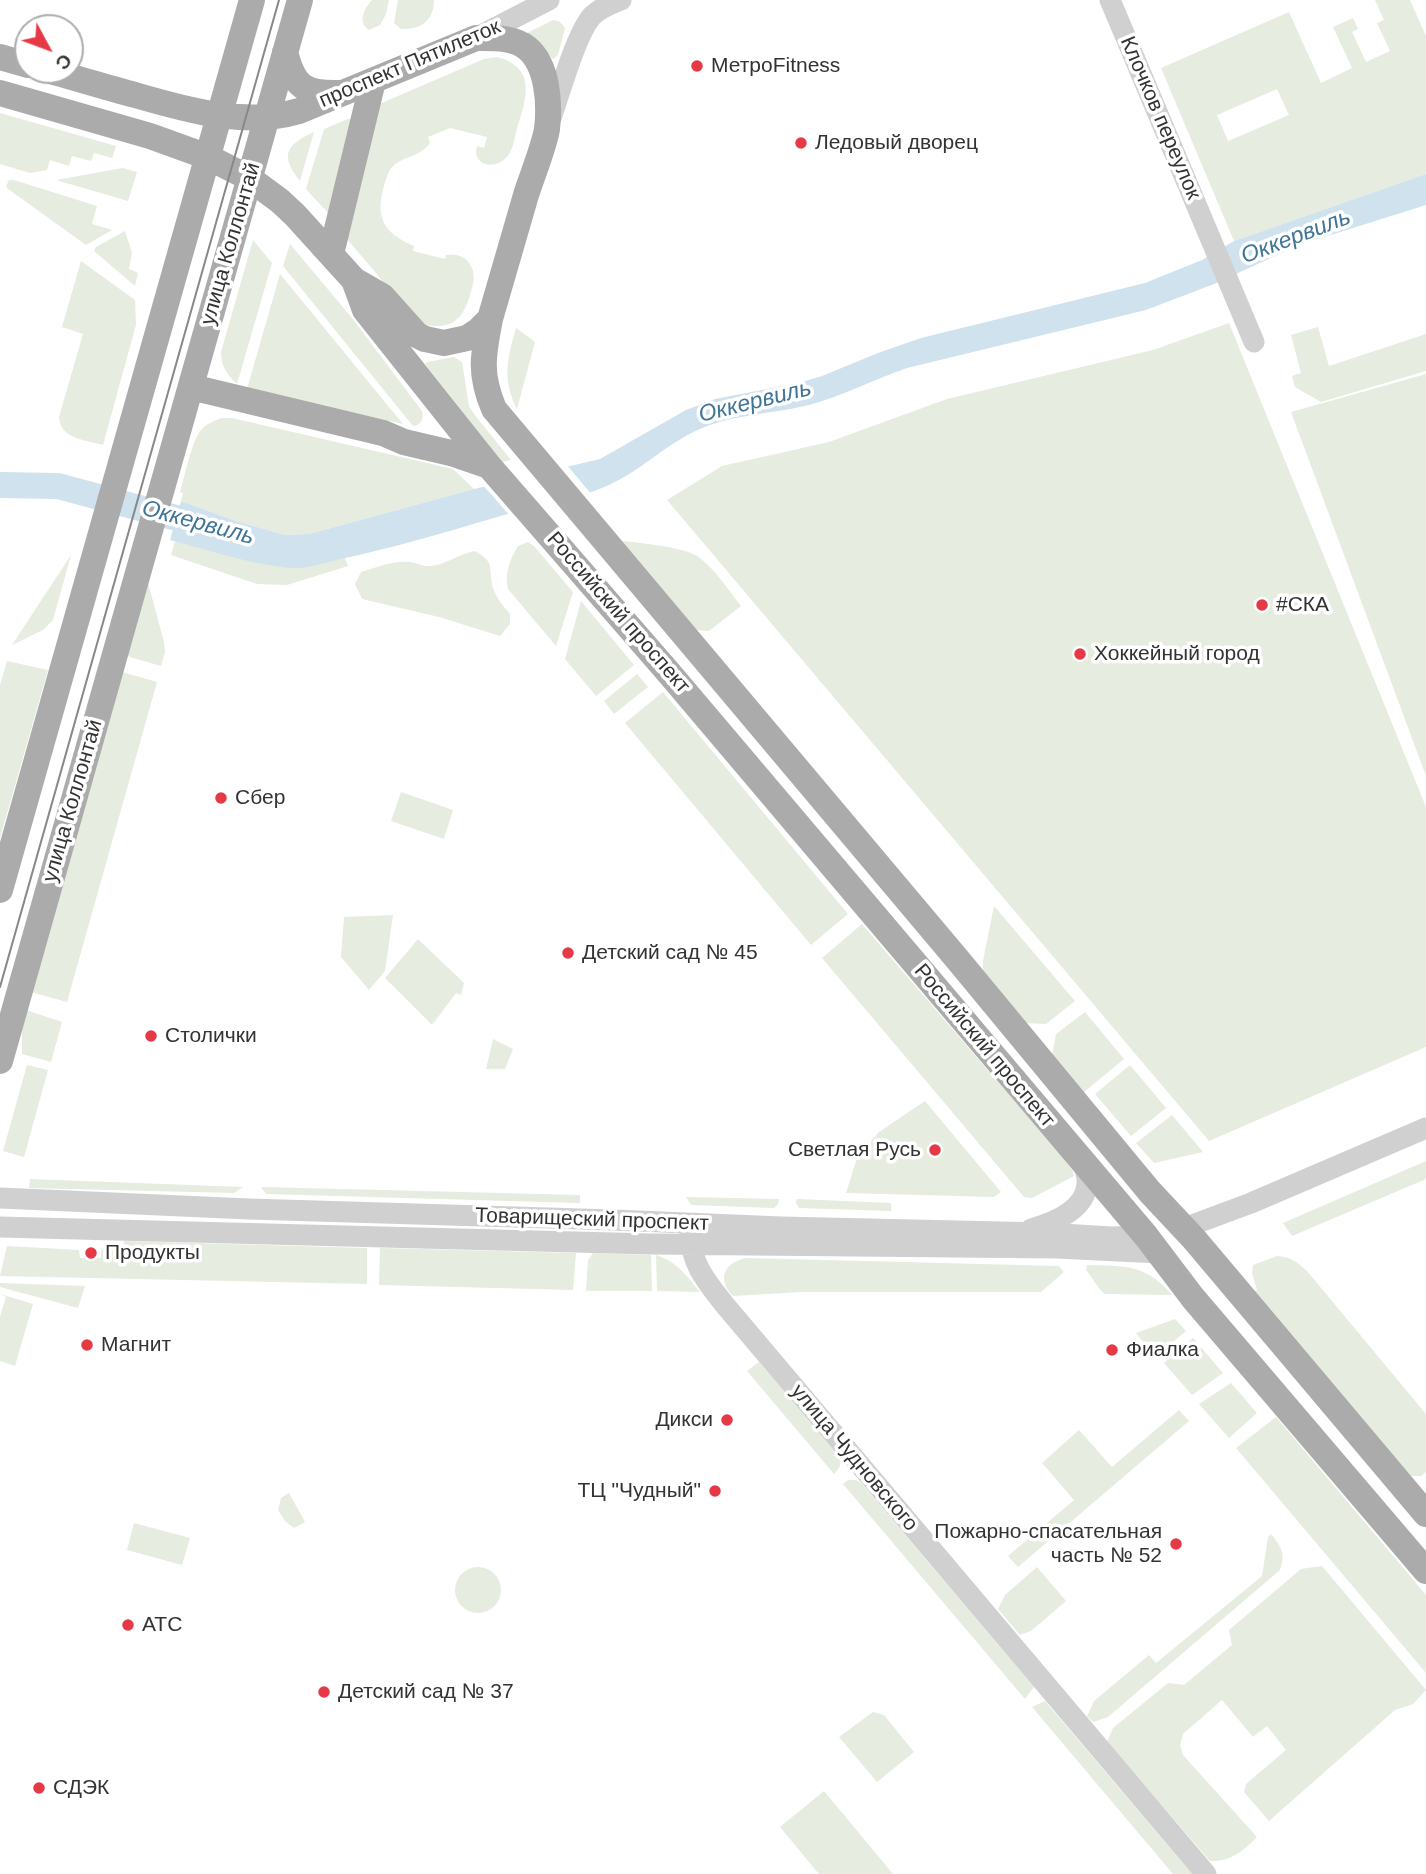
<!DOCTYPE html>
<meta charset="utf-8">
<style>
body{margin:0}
#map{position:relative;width:1426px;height:1874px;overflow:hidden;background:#fff;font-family:Helvetica,sans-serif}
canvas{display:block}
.north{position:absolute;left:14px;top:14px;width:70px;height:70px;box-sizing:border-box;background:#fff;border:2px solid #adadad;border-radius:50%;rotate:131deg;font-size:19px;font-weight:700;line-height:28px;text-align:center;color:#333}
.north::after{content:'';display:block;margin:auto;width:24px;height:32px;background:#e63946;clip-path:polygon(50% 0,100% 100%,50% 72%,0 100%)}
</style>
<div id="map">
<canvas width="1426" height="1874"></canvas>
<div class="north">С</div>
</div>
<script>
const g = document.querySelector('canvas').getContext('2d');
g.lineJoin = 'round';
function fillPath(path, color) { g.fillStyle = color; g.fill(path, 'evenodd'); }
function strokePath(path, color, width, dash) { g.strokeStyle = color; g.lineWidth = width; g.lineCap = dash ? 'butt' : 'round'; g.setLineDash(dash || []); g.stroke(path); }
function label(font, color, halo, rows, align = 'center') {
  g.font = font + ' Helvetica,sans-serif'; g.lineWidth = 7; g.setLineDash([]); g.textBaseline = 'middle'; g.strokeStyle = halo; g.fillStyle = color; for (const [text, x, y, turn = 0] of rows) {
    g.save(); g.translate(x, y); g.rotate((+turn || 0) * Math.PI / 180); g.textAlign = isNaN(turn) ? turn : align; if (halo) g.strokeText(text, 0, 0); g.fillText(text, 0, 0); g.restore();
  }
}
fillPath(new Path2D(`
 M 372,0 L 389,0 L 386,14 L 380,25 L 369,30 C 357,22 364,9 372,0 Z
 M 398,0 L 434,0 C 434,20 421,30 401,29 L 394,23 Z
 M 1375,0 L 1410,0 L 1426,36 L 1426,174 L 1234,241 L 1161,68 L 1289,12 L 1321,83 L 1352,68 L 1333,27 L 1353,18 L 1358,29 L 1352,32 L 1366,62 L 1390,51 L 1377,23 L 1384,20 ZM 1277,89 L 1289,115 L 1228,141 L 1217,115 Z
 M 553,20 L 559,21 L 565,28 L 558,55 L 553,59 L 527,33 Z
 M 497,57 C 538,68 526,99 517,129 C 514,139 513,152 505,159 C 493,170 472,165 477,146 L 484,148 L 487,137 L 450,128 L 428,137 L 430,143 C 422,156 404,156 393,166 C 388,171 386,179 384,186 C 375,217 383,233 414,246 L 413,251 L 445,259 L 446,255 C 465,251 477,267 473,284 C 468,304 462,326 438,326 C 431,327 424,325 418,320 C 405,311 395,296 385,284 C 372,268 359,253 346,238 L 377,105 L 484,59 Z
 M 0,113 L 116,146 L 112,158 L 94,153 L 91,161 L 72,156 L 69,166 L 50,160 L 47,170 L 30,173 L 0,164 Z
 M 348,119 L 351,119 L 328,213 L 306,189 L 324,129 Z
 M 314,132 L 300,181 C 280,156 285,145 314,132 Z
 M 123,168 L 137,172 L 128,201 L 56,180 Z
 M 9,180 L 14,180 L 97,206 L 92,224 L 112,230 L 86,245 L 8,189 L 6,186 Z
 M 125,231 L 132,253 L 129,269 L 138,273 L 135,286 L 94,251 L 96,247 Z
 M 253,240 L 272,263 L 237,384 C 227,375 221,366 221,352 Z
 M 290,244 L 352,318 L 422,411 C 424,419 421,425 413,426 L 283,266 Z
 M 81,261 L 135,300 L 136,325 L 103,445 C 86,440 60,439 59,417 L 83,334 L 62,327 Z
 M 280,274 L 403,424 L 247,389 Z
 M 1229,323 L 1426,807 L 1426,1047 L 1209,1141 L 667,500 L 722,466 L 829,442 L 947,399 L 1153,350 Z
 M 1318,327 L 1329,366 L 1426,334 L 1426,371 L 1321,402 L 1295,387 L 1292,376 L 1301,373 L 1291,335 Z
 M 516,328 L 535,342 L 517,409 C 502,379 507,359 516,328 Z
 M 454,357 L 462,362 L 469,406 L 474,414 L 511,460 L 502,462 L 425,364 L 427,362 Z
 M 1426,374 L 1426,776 L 1291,412 Z
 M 221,418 L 232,418 L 453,469 L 474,489 L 309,534 L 285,535 L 236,521 L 181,501 L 183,493 L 180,492 C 185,476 191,442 201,430 C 206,424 214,421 221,418 Z
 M 616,540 C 636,543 681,546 697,556 C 715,568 728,590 741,606 L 709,631 L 694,630 Z
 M 175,541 L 269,565 L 297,568 L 345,558 L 348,566 L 287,585 L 257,584 L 171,555 Z
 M 528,542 L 534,546 L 573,592 L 556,646 L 508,589 C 504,574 510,559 518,546 Z
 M 475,551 C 494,562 489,565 492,584 C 494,595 503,606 510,614 L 510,624 L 500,636 L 439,617 L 362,599 L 355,584 L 361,572 C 376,567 395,560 411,562 C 416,563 422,566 427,566 C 444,567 459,553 475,551 Z
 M 71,555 L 53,620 L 43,630 L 12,645 Z
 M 147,579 L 164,642 L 165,652 L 161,666 L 130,657 L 126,654 Z
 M 581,601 L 634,665 L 596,696 L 565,659 Z
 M 7,661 L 48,670 L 0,838 L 0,685 Z
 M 122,672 L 157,682 L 67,1002 L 31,992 Z
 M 637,674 L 648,687 L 614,714 L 604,701 Z
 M 663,692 L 848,914 L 811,945 L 625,723 Z
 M 401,792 L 453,810 L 444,839 L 391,821 Z
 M 994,906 L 1075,1001 L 1046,1024 L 1025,1023 L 983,970 L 983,961 Z
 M 393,915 L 385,971 L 369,990 L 341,957 L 344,917 Z
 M 862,924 L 1065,1160 L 1073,1171 L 1074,1176 L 1032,1198 L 1024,1197 L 822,958 Z
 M 418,939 L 464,983 L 461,995 L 456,993 L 432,1025 L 385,978 Z
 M 26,1010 L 62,1022 L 51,1062 L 22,1054 L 22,1029 Z
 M 1085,1012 L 1124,1059 L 1083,1093 L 1052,1056 L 1056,1034 Z
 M 493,1039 L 513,1049 L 505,1069 L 486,1069 Z
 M 27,1065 L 48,1070 L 24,1157 L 3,1151 Z
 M 1130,1065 L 1166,1108 L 1131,1136 L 1095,1094 Z
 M 925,1101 L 1001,1192 L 994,1197 L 846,1193 L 857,1158 L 879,1132 Z
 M 1172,1115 L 1203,1152 L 1154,1163 L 1136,1143 Z
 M 1426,1161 L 1426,1179 L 1292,1236 L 1283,1223 Z
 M 30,1179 L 243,1187 L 234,1193 L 29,1188 Z
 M 261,1187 L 580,1195 L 580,1203 L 266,1194 Z
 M 686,1197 L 779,1199 L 778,1204 L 774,1208 L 691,1205 Z
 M 797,1199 L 891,1203 L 891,1211 L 799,1208 L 796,1203 Z
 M 124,1241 L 367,1248 L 367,1284 L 0,1276 L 7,1246 L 79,1250 L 80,1258 L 101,1258 L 101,1250 L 123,1251 Z
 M 380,1248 L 576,1253 L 573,1290 L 379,1285 Z
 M 593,1253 L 651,1255 L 652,1291 L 586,1291 L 588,1260 Z
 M 656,1255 C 676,1261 687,1276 700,1292 L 657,1291 Z
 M 1277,1256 C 1291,1257 1297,1262 1307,1271 L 1426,1414 L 1426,1472 L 1421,1476 L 1408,1476 L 1253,1292 L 1257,1290 L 1252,1273 L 1253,1265 Z
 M 746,1258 L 1059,1266 L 1064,1272 L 1041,1292 L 802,1292 L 733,1296 C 717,1280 723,1263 746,1258 Z
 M 1087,1265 C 1125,1266 1146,1264 1172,1295 L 1105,1294 C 1097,1288 1093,1278 1086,1270 Z
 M 0,1283 L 85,1286 L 78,1308 L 0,1287 Z
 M 0,1294 L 33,1304 L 15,1366 L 0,1361 L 0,1317 L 6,1297 Z
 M 1175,1319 L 1186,1331 L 1159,1354 L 1154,1355 L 1136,1333 Z
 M 1193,1338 L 1223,1373 L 1192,1395 L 1164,1363 Z
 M 759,1362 L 839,1456 C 842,1465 840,1468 834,1474 L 747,1371 Z
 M 1231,1383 L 1257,1413 L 1229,1438 L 1199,1404 Z
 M 1179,1410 L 1189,1421 L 1018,1567 L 1008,1556 L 1074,1500 L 1042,1463 L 1079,1430 L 1112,1467 Z
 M 1276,1417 L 1426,1595 L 1426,1673 L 1236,1448 Z
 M 848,1480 L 855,1480 L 861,1483 L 1034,1687 L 1025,1699 L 843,1484 Z
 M 289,1493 L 305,1522 L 294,1528 L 285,1521 L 278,1510 L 281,1498 Z
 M 134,1523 L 190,1538 L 182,1565 L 127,1550 Z
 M 1271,1534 C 1281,1546 1286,1554 1280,1570 L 1108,1717 L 1093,1722 L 1087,1716 L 1094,1701 L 1149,1655 L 1156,1663 L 1262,1576 L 1268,1537 Z
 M 1322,1566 L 1426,1690 L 1413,1704 L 1395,1710 L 1269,1821 L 1244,1792 L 1246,1784 L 1286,1750 L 1267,1726 L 1253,1737 L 1222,1700 L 1183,1734 L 1180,1745 L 1183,1755 L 1257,1837 C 1243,1851 1231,1862 1210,1861 L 1107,1742 L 1113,1728 L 1168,1683 L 1184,1685 L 1232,1645 L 1229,1630 L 1301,1569 Z
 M 1037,1567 L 1066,1601 L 1031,1631 L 1020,1635 L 998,1609 L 1005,1595 Z
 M455 1590a23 23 0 1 1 46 0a23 23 0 1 1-46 0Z
 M 1045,1701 L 1192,1874 L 1173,1874 L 1032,1707 Z
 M 873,1712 L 884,1715 L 914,1752 L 877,1782 L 839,1737 Z
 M 824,1791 L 893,1874 L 819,1874 L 780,1827 Z`), '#e6ecdf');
fillPath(new Path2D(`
 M 1426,174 L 1426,205 L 1299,245 L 1214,284 L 1146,310 L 907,368 C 874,379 843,396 809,405 C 773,414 734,414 700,429 C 669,442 645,467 615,482 C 578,501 534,506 494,518 C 443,533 392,548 341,559 C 326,562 309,569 294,568 C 256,566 208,550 170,540 L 181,501 L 236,521 L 285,535 L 309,534 L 474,489 L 600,459 L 686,410 L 715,399 L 798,383 L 822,376 L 878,353 L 921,338 L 1145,283 L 1202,260 L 1234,241 Z`), '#cfe2ee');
fillPath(new Path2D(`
 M 567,465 L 592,495 L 511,517 L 482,484 Z`), '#fff');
strokePath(new Path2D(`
 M 0,485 L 58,486 L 210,527`), '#cfe2ee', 26);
strokePath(new Path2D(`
 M 1110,0 L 1254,342
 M 477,37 L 549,0
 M 551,118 C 560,93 576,34 592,16 C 600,8 611,4 621,0
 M 0,1198 L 249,1209 L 615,1220 L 781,1227 L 1046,1233 L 1111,1237 L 1146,1236
 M 0,1227 L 651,1244 L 1057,1248 L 1159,1253
 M 1184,1228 L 1251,1203 L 1426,1128
 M 1031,1229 C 1052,1223 1085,1211 1087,1184 C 1088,1177 1085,1169 1082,1162
 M 690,1233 C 691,1264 706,1281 724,1304 L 1206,1874`), '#d0d0d0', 21);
strokePath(new Path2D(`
 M 285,52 C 294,87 304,94 340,93
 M 0,57 L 28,65
 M 46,70 C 76,78 105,87 135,95 C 187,110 245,127 299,111 L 476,38 C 494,38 513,37 527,48 C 548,65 550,104 547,129 C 544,147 532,176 526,195 C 514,236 502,278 490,319 C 483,355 479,374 494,409 L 958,960 L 1150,1192 L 1194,1239 L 1426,1514
 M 0,93 L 150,136 L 208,157 L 249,178 L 280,201 L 295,215 L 354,280 L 365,310 L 489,466 L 669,673 L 1146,1236 L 1193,1298 L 1426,1571
 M 331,254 L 373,81
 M 354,280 L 382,296 L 417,335 L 425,339 L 444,343 L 467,338 L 479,330 L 490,319
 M 191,387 L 383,433 L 404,442 L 451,453 L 489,466
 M 0,890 L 252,0
 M 0,1061 L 300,0`), '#ababab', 26);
strokePath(new Path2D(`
 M 0,987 L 279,0`), '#888', 2);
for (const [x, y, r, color] of [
 [697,66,7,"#e63946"],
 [801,143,7,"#e63946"],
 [1262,605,7,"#e63946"],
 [1080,654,7,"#e63946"],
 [221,798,7,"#e63946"],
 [568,953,7,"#e63946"],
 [151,1036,7,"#e63946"],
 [935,1150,7,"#e63946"],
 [91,1253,7,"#e63946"],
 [87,1345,7,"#e63946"],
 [1112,1350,7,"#e63946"],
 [727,1420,7,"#e63946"],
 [715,1491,7,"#e63946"],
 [1176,1544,7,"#e63946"],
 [128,1625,7,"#e63946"],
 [324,1692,7,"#e63946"],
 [39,1788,7,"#e63946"]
]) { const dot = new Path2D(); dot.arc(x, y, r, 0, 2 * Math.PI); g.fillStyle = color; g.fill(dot); strokePath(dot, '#fff', 2.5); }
label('21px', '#333', '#fff', [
 ["проспект Пятилеток",410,64,-23],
 ["Клочков переулок",1160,118,67],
 ["улица Коллонтай",231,244,-74],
 ["Российский проспект",618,613,49],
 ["улица Коллонтай",73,801,-74],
 ["Российский проспект",984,1046,50],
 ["Товарищеский проспект",592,1220,2],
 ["улица Чудновского",854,1458,50]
]);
label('21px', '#333', '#fff', [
 ["МетроFitness",711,66],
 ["Ледовый дворец",815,143],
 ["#СКА",1276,605],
 ["Хоккейный город",1094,654],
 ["Сбер",235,798],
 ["Детский сад № 45",582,953],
 ["Столички",165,1036],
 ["Светлая Русь",921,1150,"right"],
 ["Продукты",105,1253],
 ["Магнит",101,1345],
 ["Фиалка",1126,1350],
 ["Дикси",713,1420,"right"],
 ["ТЦ \"Чудный\"",701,1491,"right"],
 ["Пожарно-спасательная",1162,1532,"right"],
 ["часть № 52",1162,1556,"right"],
 ["АТС",142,1625],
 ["Детский сад № 37",338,1692],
 ["СДЭК",53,1788]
], 'left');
label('italic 23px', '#3f7597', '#fff', [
 ["Оккервиль",1296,237,-21],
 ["Оккервиль",755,402,-14],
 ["Оккервиль",198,523,15]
]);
</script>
